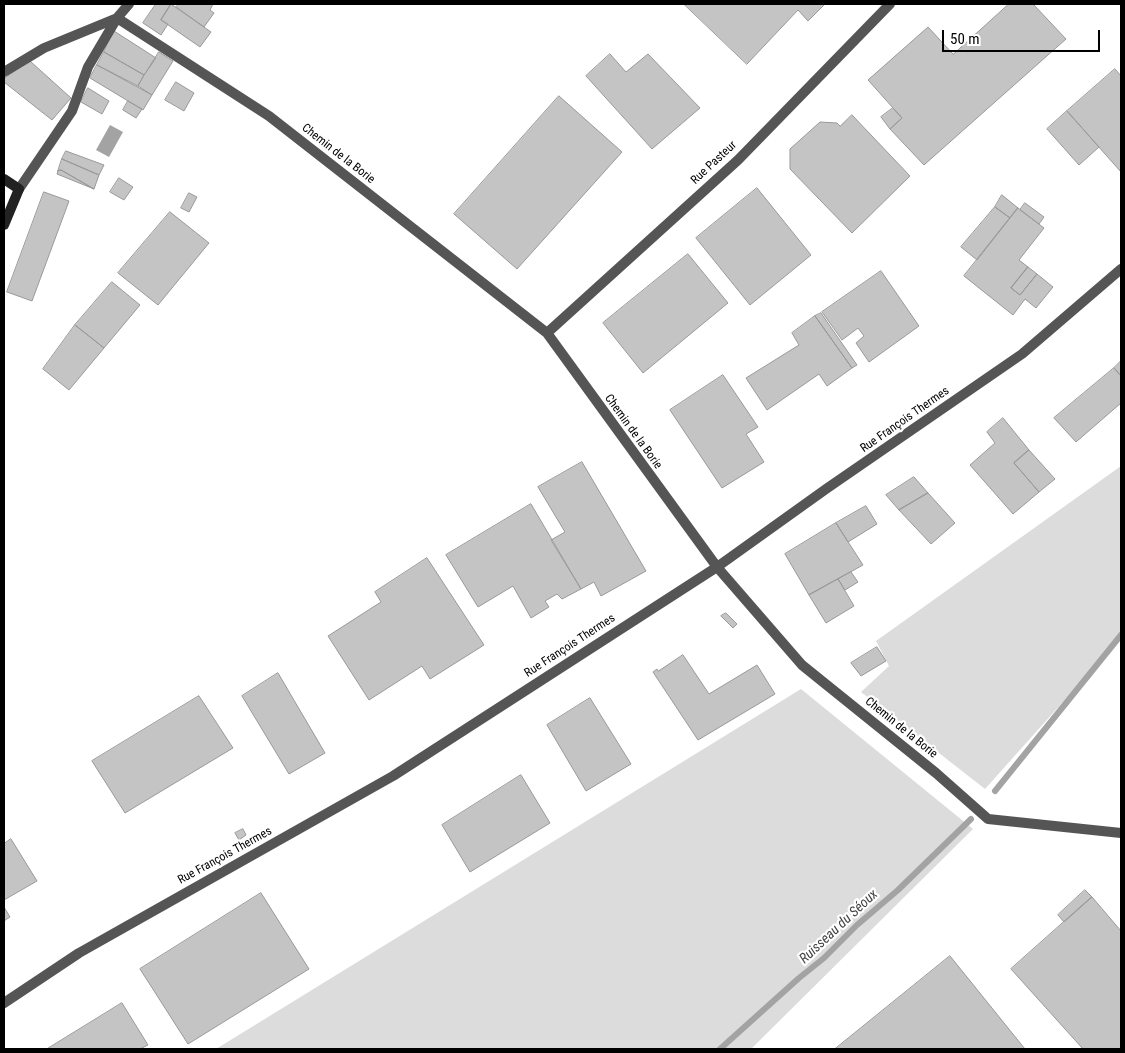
<!DOCTYPE html>
<meta charset="utf-8">
<style>
body{margin:0}
#map{position:relative;width:1125px;height:1053px;overflow:hidden;background:#fff;font-family:"Roboto Condensed",sans-serif}
canvas{display:block}
.frame{position:absolute;inset:0;border:5px solid #000;pointer-events:none}
.scale{position:absolute;left:942px;top:30px;width:158px;height:22px;box-sizing:border-box;border:2px solid #000;border-top:0;padding-left:6px;font-size:15px;line-height:18px;white-space:nowrap;color:#000;-webkit-text-stroke:4px #fff;paint-order:stroke}
</style>
<div id="map">
<canvas width="1125" height="1053"></canvas>
<div class="frame"></div>
<div class="scale">50 m</div>
</div>
<script>
const g = document.querySelector('canvas').getContext('2d');
g.lineJoin = 'round';
function fillPath(path, color) { g.fillStyle = color; g.fill(path, 'evenodd'); }
function strokePath(path, color, width, dash) { g.strokeStyle = color; g.lineWidth = width; g.lineCap = dash ? 'butt' : 'round'; g.setLineDash(dash || []); g.stroke(path); }
function label(font, color, halo, rows, align = 'center') {
  g.font = font + ' "Roboto Condensed",sans-serif'; g.lineWidth = 4.5; g.setLineDash([]); g.textBaseline = 'middle'; g.strokeStyle = halo; g.fillStyle = color; for (const [text, x, y, turn = 0] of rows) {
    g.save(); g.translate(x, y); g.rotate((+turn || 0) * Math.PI / 180); g.textAlign = isNaN(turn) ? turn : align; if (halo) g.strokeText(text, 0, 0); g.fillText(text, 0, 0); g.restore();
  }
}
fillPath(new Path2D(`
 M 1121,466 L 1121,637 L 985,789 L 861,692 L 889,666 L 876,641 Z
 M 801,689 L 973,829 L 751,1049 L 216,1049 Z`), '#dcdcdc');
fillPath(new Path2D(`
 M 110,125 L 123,132 L 109,157 L 96,150 Z`), '#a3a3a3');
strokePath(new Path2D(`
 M 995,791 L 1121,635
 M 720,1049 L 799,978 L 824,958 L 857,925 L 898,890 L 971,819`), '#a3a3a3', 6);
const building = new Path2D(`
 M 156,4 L 171,4 L 161,20 L 168,24 L 161,35 L 143,23 Z
 M 171,4 L 211,32 L 200,47 L 161,20 Z
 M 179,4 L 213,4 L 210,10 L 214,13 L 204,27 L 176,7 Z
 M 684,4 L 825,4 L 808,21 L 798,10 L 747,64 Z
 M 1009,4 L 1033,4 L 1066,39 L 924,165 L 890,129 L 902,118 L 868,80 L 928,27 L 953,54 Z
 M 114,31 L 156,58 L 144,75 L 104,52 Z
 M 104,52 L 144,75 L 138,86 L 97,65 Z
 M 159,52 L 173,61 L 152,95 L 138,86 Z
 M 610,54 L 626,72 L 648,54 L 700,108 L 652,149 L 586,76 Z
 M 30,61 L 71,98 L 52,120 L 4,82 L 4,79 Z
 M 97,65 L 152,95 L 143,110 L 90,78 Z
 M 1115,69 L 1121,76 L 1121,172 L 1067,111 Z
 M 176,82 L 194,93 L 184,111 L 165,100 Z
 M 88,88 L 109,101 L 102,114 L 81,102 Z
 M 559,96 L 622,152 L 517,269 L 454,214 Z
 M 128,101 L 142,109 L 136,118 L 123,110 Z
 M 893,108 L 902,118 L 890,129 L 881,117 Z
 M 1067,111 L 1099,147 L 1079,165 L 1047,129 Z
 M 852,115 L 910,176 L 852,233 L 790,169 L 790,149 L 820,122 L 837,123 L 840,126 Z
 M 66,151 L 104,165 L 99,175 L 62,159 Z
 M 62,159 L 99,175 L 94,189 L 61,170 L 58,171 Z
 M 61,170 L 94,189 L 57,174 L 58,171 Z
 M 119,178 L 133,187 L 124,200 L 110,192 Z
 M 757,188 L 811,255 L 750,305 L 696,238 Z
 M 44,192 L 69,201 L 32,301 L 7,292 Z
 M 189,193 L 197,197 L 189,212 L 181,208 Z
 M 1002,195 L 1018,208 L 1010,218 L 995,207 Z
 M 1025,203 L 1044,217 L 1039,224 L 1020,210 Z
 M 995,207 L 1010,218 L 977,260 L 961,247 Z
 M 1018,208 L 1044,228 L 1019,260 L 1028,267 L 1011,288 L 1020,295 L 1037,274 L 1053,287 L 1036,308 L 1025,299 L 1013,315 L 964,276 Z
 M 170,212 L 209,243 L 158,305 L 118,273 Z
 M 688,254 L 728,303 L 643,373 L 603,323 Z
 M 1028,267 L 1037,274 L 1020,295 L 1011,288 Z
 M 881,271 L 919,326 L 869,362 L 856,343 L 864,336 L 858,328 L 842,340 L 822,312 Z
 M 112,282 L 140,305 L 104,348 L 75,325 Z
 M 821,313 L 857,365 L 852,368 L 815,316 Z
 M 815,316 L 852,368 L 827,386 L 819,374 L 767,410 L 746,378 L 799,345 L 792,333 Z
 M 75,325 L 104,348 L 69,390 L 43,369 Z
 M 1121,361 L 1121,376 L 1114,368 Z
 M 1114,368 L 1121,376 L 1121,403 L 1076,442 L 1054,418 Z
 M 723,375 L 758,427 L 746,434 L 764,462 L 722,488 L 670,410 Z
 M 1003,418 L 1029,450 L 1014,463 L 1039,492 L 1013,514 L 970,465 L 995,443 L 987,432 Z
 M 1029,450 L 1055,479 L 1039,492 L 1014,463 Z
 M 582,462 L 646,571 L 601,596 L 594,582 L 581,589 L 551,540 L 565,532 L 538,487 Z
 M 914,477 L 928,493 L 899,510 L 886,495 Z
 M 928,493 L 955,523 L 931,544 L 899,510 Z
 M 531,504 L 581,589 L 562,599 L 557,594 L 545,601 L 549,607 L 531,618 L 513,586 L 478,607 L 446,555 Z
 M 866,506 L 877,524 L 848,542 L 836,523 Z
 M 836,523 L 863,565 L 809,595 L 785,554 Z
 M 427,558 L 484,645 L 430,679 L 422,666 L 369,700 L 328,636 L 381,602 L 375,592 Z
 M 851,572 L 858,582 L 845,590 L 838,579 Z
 M 838,579 L 854,606 L 826,623 L 809,595 Z
 M 726,613 L 737,624 L 733,628 L 721,616 Z
 M 877,647 L 886,661 L 861,676 L 851,663 Z
 M 683,655 L 709,694 L 757,665 L 775,694 L 698,740 L 653,672 L 657,669 L 658,671 Z
 M 278,673 L 325,753 L 289,774 L 242,696 Z
 M 199,696 L 233,748 L 125,813 L 92,761 Z
 M 590,698 L 631,764 L 586,791 L 547,725 Z
 M 521,775 L 550,823 L 470,872 L 442,825 Z
 M 243,829 L 246,835 L 239,840 L 235,833 Z
 M 11,839 L 37,881 L 4,900 L 4,844 Z
 M 1085,890 L 1092,897 L 1064,922 L 1058,915 Z
 M 261,893 L 309,969 L 188,1044 L 140,969 Z
 M 1092,897 L 1121,931 L 1121,1049 L 1083,1049 L 1011,969 Z
 M 4,907 L 10,917 L 4,921 Z
 M 950,956 L 1025,1049 L 835,1049 Z
 M 122,1003 L 148,1045 L 140,1049 L 47,1049 Z`);
fillPath(building, '#c4c4c4');
strokePath(building, '#999', 1);
strokePath(new Path2D(`
 M 117,18 L 269,116 L 547,333 L 717,567 L 802,665 L 936,773 L 988,819 L 1121,833
 M 4,72 L 44,48 L 117,18
 M 19,189 L 72,111 L 88,67 L 117,18 L 129,4
 M 547,333 L 738,160 L 890,4
 M 4,1003 L 79,953 L 393,776 L 717,567 L 826,489 L 1022,354 L 1121,269`), '#555', 10);
strokePath(new Path2D(`
 M 4,179 L 19,189 L 4,225`), '#222', 10);
label('12px', '#000', '#fff', [
 ["Chemin de la Borie",338,154,38],
 ["Rue Pasteur",714,163,-43],
 ["Rue François Thermes",905,420,-35],
 ["Chemin de la Borie",633,432,54],
 ["Rue François Thermes",570,646,-33],
 ["Chemin de la Borie",901,728,39],
 ["Rue François Thermes",225,856,-29]
]);
label('italic 14px', '#444', '#fff', [
 ["Ruisseau du Séoux",839,927,-43]
]);
</script>
